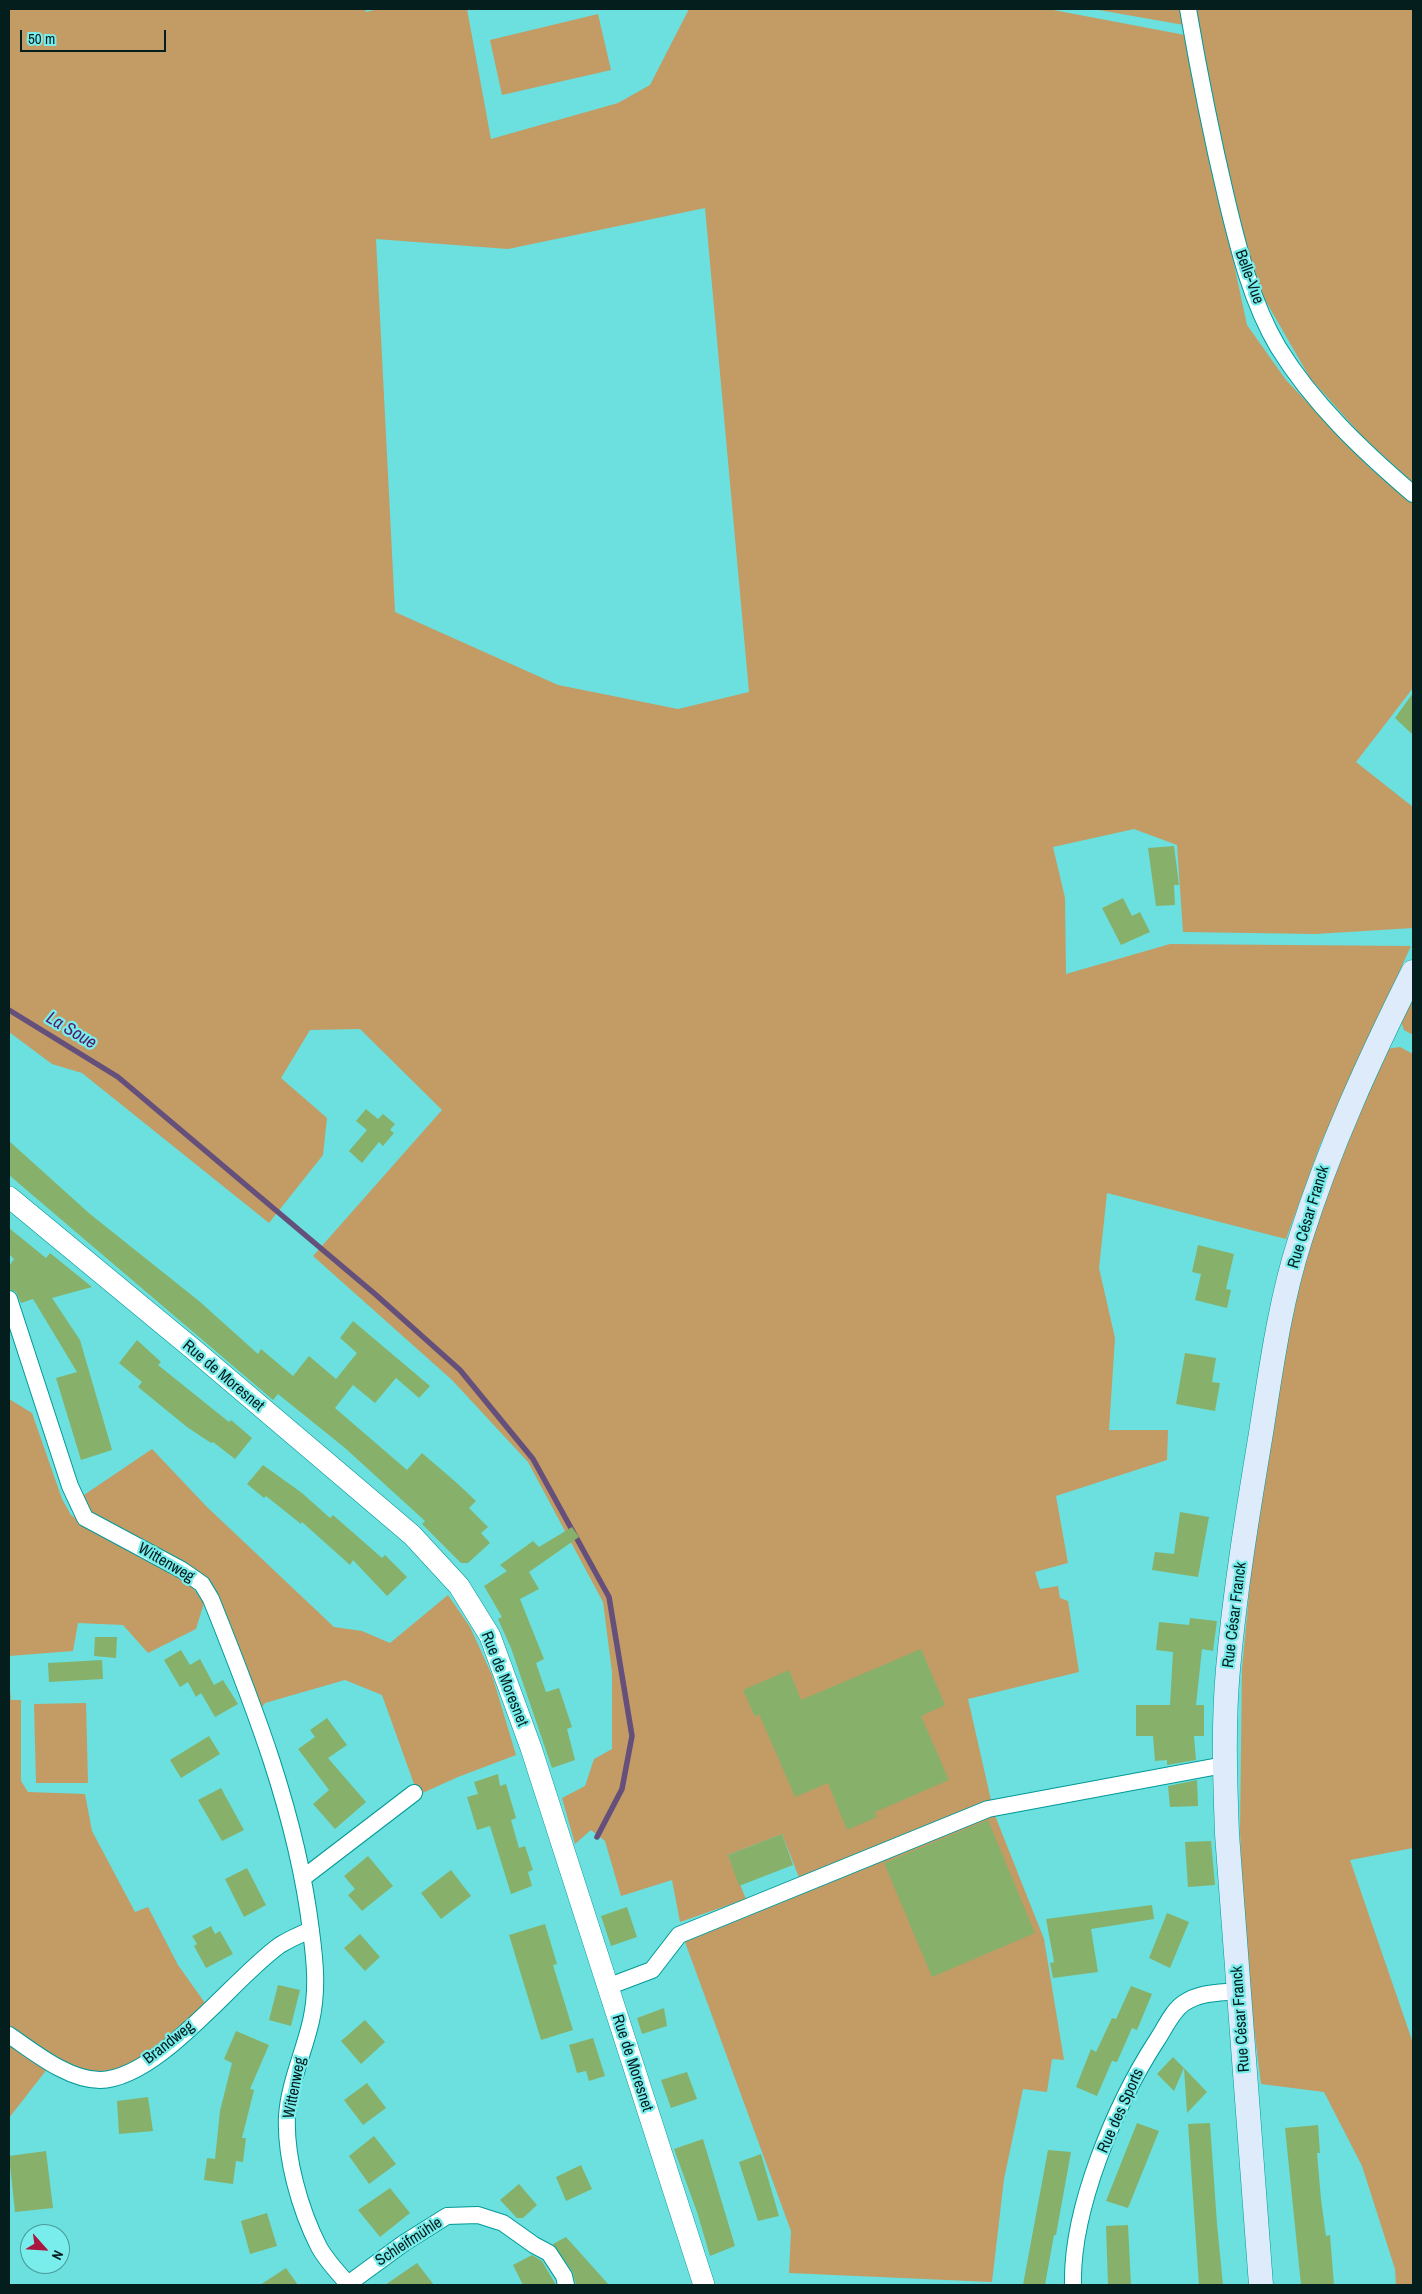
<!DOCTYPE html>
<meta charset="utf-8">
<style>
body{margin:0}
#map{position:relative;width:1422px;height:2294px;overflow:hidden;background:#6be0de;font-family:"Archivo Narrow",sans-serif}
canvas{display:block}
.frame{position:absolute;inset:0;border:10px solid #041d1d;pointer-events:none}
.north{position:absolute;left:20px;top:2224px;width:50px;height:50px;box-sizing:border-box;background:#79edeb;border:1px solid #4a9a99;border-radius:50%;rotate:116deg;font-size:14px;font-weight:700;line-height:20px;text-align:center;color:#041d1d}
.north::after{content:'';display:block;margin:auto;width:18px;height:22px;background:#ab163f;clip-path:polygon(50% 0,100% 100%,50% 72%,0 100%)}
.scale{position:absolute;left:20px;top:30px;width:146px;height:22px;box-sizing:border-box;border:2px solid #041d1d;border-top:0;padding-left:6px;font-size:15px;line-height:18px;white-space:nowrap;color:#041d1d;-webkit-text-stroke:4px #79edeb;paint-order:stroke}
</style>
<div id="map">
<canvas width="1422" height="2294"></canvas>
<div class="frame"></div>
<div class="north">N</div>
<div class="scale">50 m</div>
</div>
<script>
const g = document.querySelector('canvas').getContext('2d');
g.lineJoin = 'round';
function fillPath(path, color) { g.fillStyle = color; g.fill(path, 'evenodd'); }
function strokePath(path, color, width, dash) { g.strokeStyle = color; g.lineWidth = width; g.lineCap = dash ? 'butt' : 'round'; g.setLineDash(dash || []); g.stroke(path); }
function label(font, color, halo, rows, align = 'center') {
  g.font = font + ' "Archivo Narrow",sans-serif'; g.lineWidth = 4.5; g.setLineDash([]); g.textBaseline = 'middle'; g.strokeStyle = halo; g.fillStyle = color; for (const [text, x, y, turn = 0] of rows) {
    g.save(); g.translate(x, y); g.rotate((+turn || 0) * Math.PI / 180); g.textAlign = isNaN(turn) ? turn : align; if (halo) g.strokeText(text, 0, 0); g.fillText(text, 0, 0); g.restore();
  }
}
fillPath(new Path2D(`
 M 9,9 L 365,9 L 366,12 L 378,9 L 467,9 L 491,139 L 618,103 L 650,85 L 689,9 L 1048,9 L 1185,35 L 1247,325 L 1286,380 L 1369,467 L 1413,502 L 1413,688 L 1356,762 L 1413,807 L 1413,928 L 1316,934 L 1183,932 L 1177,845 L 1134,829 L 1053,847 L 1065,898 L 1066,974 L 1170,944 L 1411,946 L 1320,1145 L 1286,1239 L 1107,1193 L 1099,1268 L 1115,1338 L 1109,1430 L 1168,1430 L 1167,1460 L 1056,1496 L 1068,1563 L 1035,1572 L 1040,1589 L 1058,1586 L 1060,1598 L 1068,1601 L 1079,1672 L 968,1699 L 991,1800 L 975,1805 L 969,1813 L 800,1880 L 782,1834 L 728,1855 L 746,1899 L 680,1922 L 672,1880 L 621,1896 L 605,1841 L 591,1830 L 575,1844 L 562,1798 L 585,1786 L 594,1759 L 612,1749 L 612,1672 L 603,1602 L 528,1462 L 452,1380 L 313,1256 L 442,1110 L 360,1029 L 310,1030 L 281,1078 L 327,1118 L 323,1155 L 269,1223 L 82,1073 L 52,1064 L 9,1032 ZM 705,208 L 749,692 L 678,709 L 558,685 L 395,612 L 376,239 L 508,249 Z
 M 1093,9 L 1181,9 L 1184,25 Z
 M 1194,9 L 1413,9 L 1413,483 L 1362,436 L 1310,378 L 1256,284 L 1220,148 Z
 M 598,14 L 611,70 L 502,95 L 490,40 Z
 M 1413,993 L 1413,1035 L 1404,1030 L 1401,1022 Z
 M 1400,1047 L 1413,1054 L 1413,1848 L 1350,1860 L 1413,2043 L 1413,2285 L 1396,2285 L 1395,2269 L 1362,2166 L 1324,2092 L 1261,2084 L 1245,1957 L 1240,1830 L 1242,1669 L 1254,1542 L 1296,1290 L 1314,1223 L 1386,1049 Z
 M 9,1399 L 32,1413 L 62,1499 L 71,1515 L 89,1528 L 177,1575 L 193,1588 L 204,1603 L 196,1629 L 148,1653 L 123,1625 L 78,1623 L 73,1651 L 9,1656 Z
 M 152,1449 L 207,1507 L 334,1627 L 362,1631 L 390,1643 L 448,1595 L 470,1627 L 492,1675 L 516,1755 L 458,1777 L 418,1795 L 382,1695 L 345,1680 L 265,1703 L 261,1708 L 199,1577 L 97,1522 L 81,1497 Z
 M 9,1678 L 11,1700 L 21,1700 L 21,1781 L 28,1792 L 85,1794 L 92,1831 L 135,1912 L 148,1907 L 178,1965 L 210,2010 L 155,2057 L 99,2080 L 51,2064 L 9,2118 Z
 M 86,1703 L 88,1783 L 36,1783 L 34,1704 Z
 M 994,1813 L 1044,1939 L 1064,2060 L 1052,2059 L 1047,2092 L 1023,2089 L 1004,2179 L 992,2282 L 789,2273 L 791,2231 L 685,1942 L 878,1863 L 940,1834 Z`), '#c39b65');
strokePath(new Path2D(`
 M 9,1010 L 118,1077 L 375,1294 L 460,1370 L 533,1459 L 609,1597 L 632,1736 L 622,1789 L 597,1837`), '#654f7b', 5.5);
fillPath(new Path2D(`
 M 1413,693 L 1413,735 L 1395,718 Z
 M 1174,846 L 1179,885 L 1174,885 L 1175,905 L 1156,906 L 1148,848 Z
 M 1123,898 L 1132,916 L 1140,912 L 1150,932 L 1121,945 L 1102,908 Z
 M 366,1109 L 378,1119 L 383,1114 L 395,1124 L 390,1130 L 394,1133 L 383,1146 L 379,1142 L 362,1163 L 349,1151 L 367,1130 L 356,1121 Z
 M 9,1141 L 90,1214 L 199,1301 L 258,1354 L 261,1349 L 293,1376 L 309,1356 L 336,1379 L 357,1353 L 340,1338 L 353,1321 L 430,1386 L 419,1398 L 396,1378 L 375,1403 L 353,1385 L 335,1408 L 407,1470 L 422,1453 L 458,1484 L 476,1501 L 469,1508 L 488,1527 L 481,1533 L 490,1543 L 468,1563 L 461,1563 L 422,1524 L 425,1521 L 345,1448 L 278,1394 L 273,1400 L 9,1175 Z
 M 9,1228 L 46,1258 L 50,1253 L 92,1287 L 52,1298 L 80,1340 L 112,1450 L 81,1460 L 56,1378 L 77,1372 L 33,1299 L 21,1303 L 16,1292 L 9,1289 L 9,1266 L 14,1259 L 9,1254 Z
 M 1198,1245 L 1234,1254 L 1226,1289 L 1231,1290 L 1227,1308 L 1195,1300 L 1201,1274 L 1192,1272 Z
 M 137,1340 L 161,1362 L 158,1365 L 229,1422 L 231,1420 L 252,1438 L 235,1459 L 213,1442 L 211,1443 L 187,1427 L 138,1387 L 142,1382 L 119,1363 Z
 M 1185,1353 L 1216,1358 L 1212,1382 L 1220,1383 L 1215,1411 L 1176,1404 Z
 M 263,1465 L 302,1493 L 330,1518 L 333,1515 L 382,1558 L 385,1555 L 407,1577 L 387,1596 L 353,1560 L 350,1565 L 302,1522 L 301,1524 L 266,1496 L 264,1498 L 247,1484 Z
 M 1180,1512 L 1209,1517 L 1198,1577 L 1152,1570 L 1155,1552 L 1174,1554 Z
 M 572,1527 L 579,1537 L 529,1572 L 539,1589 L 520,1599 L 544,1659 L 536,1663 L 546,1692 L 559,1688 L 572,1727 L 567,1729 L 575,1760 L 552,1768 L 511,1648 L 498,1619 L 502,1617 L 484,1586 L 507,1571 L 500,1565 L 533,1541 L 539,1547 Z
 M 1190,1618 L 1217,1621 L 1213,1651 L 1202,1649 L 1196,1705 L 1204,1705 L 1204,1736 L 1194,1736 L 1196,1760 L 1167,1765 L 1167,1760 L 1155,1761 L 1153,1736 L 1136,1736 L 1136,1705 L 1170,1705 L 1173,1652 L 1156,1650 L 1159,1622 L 1189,1625 Z
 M 95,1637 L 117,1637 L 116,1658 L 94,1656 Z
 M 921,1649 L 945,1705 L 921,1716 L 949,1780 L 875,1812 L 877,1817 L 847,1830 L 828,1783 L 795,1797 L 759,1714 L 755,1717 L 743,1690 L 789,1670 L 801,1700 Z
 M 181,1650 L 190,1665 L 200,1659 L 214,1685 L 223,1680 L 238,1704 L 215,1717 L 201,1693 L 196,1697 L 188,1682 L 180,1687 L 164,1660 Z
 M 102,1660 L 103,1679 L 49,1682 L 48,1663 Z
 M 327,1718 L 347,1745 L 328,1758 L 366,1802 L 335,1829 L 313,1804 L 329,1790 L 298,1749 L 315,1737 L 310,1730 Z
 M 209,1736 L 220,1754 L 181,1778 L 170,1760 Z
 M 498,1774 L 500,1786 L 506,1784 L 516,1818 L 511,1820 L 519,1848 L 525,1846 L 533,1870 L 528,1872 L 532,1886 L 511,1894 L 490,1826 L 477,1830 L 467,1797 L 478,1794 L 474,1782 Z
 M 1197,1780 L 1198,1806 L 1170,1807 L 1168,1786 Z
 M 221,1788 L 244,1830 L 222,1841 L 198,1800 Z
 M 988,1820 L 1035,1933 L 932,1977 L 884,1863 Z
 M 782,1834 L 793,1865 L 739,1886 L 728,1855 Z
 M 1211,1841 L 1215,1885 L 1188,1887 L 1185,1842 Z
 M 368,1856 L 393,1886 L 362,1911 L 348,1895 L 355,1889 L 344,1876 Z
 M 247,1868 L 266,1905 L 244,1917 L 225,1879 Z
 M 451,1870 L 471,1896 L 441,1919 L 421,1893 Z
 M 1152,1905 L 1154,1919 L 1091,1929 L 1098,1972 L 1053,1978 L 1050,1963 L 1054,1962 L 1046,1919 Z
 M 627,1907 L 637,1937 L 611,1946 L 601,1916 Z
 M 1167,1913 L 1189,1922 L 1170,1968 L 1149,1958 Z
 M 545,1924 L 557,1964 L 553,1965 L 573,2030 L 541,2040 L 509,1935 Z
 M 211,1926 L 215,1934 L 220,1931 L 233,1954 L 206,1968 L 194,1946 L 197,1944 L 192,1936 Z
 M 360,1934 L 380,1957 L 365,1971 L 344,1948 Z
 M 278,1985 L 300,1990 L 291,2026 L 269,2020 Z
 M 1131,1986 L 1152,1994 L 1137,2030 L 1132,2028 L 1117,2062 L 1112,2061 L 1097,2096 L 1076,2087 L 1091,2049 L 1096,2052 L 1112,2018 L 1116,2019 Z
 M 664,2008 L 667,2026 L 642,2034 L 637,2018 Z
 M 365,2020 L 385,2042 L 361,2064 L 341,2041 Z
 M 236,2031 L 269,2045 L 250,2089 L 254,2090 L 242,2138 L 246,2138 L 243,2162 L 236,2161 L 233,2184 L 204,2180 L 207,2158 L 215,2159 L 220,2111 L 232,2063 L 224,2059 Z
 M 593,2038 L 605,2076 L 589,2081 L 586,2071 L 577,2073 L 569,2045 Z
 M 1173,2057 L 1184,2068 L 1174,2091 L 1157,2074 Z
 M 1184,2068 L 1207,2092 L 1187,2113 Z
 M 687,2072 L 697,2099 L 671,2108 L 661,2080 Z
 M 367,2083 L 386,2108 L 363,2125 L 344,2100 Z
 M 148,2097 L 153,2131 L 119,2134 L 117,2101 Z
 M 1137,2123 L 1159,2131 L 1128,2208 L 1106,2201 Z
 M 1210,2123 L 1217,2224 L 1223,2285 L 1199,2285 L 1188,2124 Z
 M 1318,2125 L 1320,2153 L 1317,2153 L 1321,2199 L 1326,2236 L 1330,2235 L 1334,2285 L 1301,2285 L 1285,2128 Z
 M 374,2136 L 396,2164 L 369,2184 L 349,2156 Z
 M 703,2139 L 735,2246 L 710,2256 L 697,2212 L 674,2149 Z
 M 1048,2150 L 1071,2152 L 1056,2235 L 1054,2235 L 1045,2285 L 1023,2285 Z
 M 46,2151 L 53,2208 L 15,2212 L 9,2156 Z
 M 761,2154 L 779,2216 L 758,2221 L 739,2162 Z
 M 581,2165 L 592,2189 L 566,2201 L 556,2177 Z
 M 519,2184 L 537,2205 L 523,2218 L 517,2218 L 500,2200 Z
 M 390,2188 L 410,2213 L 380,2237 L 358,2210 Z
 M 267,2213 L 277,2246 L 250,2254 L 241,2221 Z
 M 1128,2225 L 1131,2285 L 1108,2285 L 1106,2226 Z
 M 566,2237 L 609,2285 L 576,2285 L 572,2271 L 553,2244 Z
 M 532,2255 L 542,2261 L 556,2285 L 523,2285 L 513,2265 Z
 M 417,2263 L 434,2285 L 385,2285 Z
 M 286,2268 L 298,2285 L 260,2285 Z`), '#87b16b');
const minor = new Path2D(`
 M 1188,9 C 1199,73 1212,138 1227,201 C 1239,251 1252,303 1278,347 C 1313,404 1363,451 1413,494
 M 9,1299 L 70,1486 L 85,1518 L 182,1570 L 202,1584 L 211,1599 C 254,1706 297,1815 311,1931 C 315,1961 318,1990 311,2021 C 304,2052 289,2084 287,2116 C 285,2157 300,2210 319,2247 C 326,2260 339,2274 349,2285
 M 303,1878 L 414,1793
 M 607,1987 L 652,1970 L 679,1935 L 988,1809 L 1224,1765
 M 9,2035 C 34,2052 68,2080 100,2080 C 159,2079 233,1978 280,1945 C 290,1939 301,1934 311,1930
 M 348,2284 L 404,2243 L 447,2216 L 478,2215 L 503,2223 L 534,2245 L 549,2253 L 564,2276 L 566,2285
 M 1073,2285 C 1071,2209 1116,2103 1157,2040 C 1165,2028 1172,2011 1184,2003 C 1200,1992 1219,1993 1238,1991`);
const tertiary = new Path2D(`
 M 9,1197 L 193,1349 L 412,1535 L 459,1586 L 490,1636 L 531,1748 L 704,2285`);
const secondary = new Path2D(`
 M 1261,2285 L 1227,1834 C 1225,1779 1223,1724 1228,1669 C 1235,1590 1248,1511 1261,1433 C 1271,1369 1280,1302 1300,1240 C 1329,1147 1370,1058 1413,972`);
strokePath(minor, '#009998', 18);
strokePath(tertiary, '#009998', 22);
strokePath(secondary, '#009998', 25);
strokePath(minor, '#fff', 16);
strokePath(tertiary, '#fff', 21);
strokePath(secondary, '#ddebfb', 24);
label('16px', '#041d1d', '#79edeb', [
 ["Belle-Vue",1249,277,70],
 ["Rue César Franck",1309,1217,-73],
 ["Rue de Moresnet",223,1376,40],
 ["Wittenweg",166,1563,30],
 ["Rue César Franck",1235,1615,-83],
 ["Rue de Moresnet",504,1679,68],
 ["Rue César Franck",1241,2019,-94],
 ["Brandweg",169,2043,-38],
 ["Rue de Moresnet",632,2063,72],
 ["Wittenweg",295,2088,-79],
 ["Rue des Sports",1121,2111,-66],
 ["Schleifmühle",409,2242,-33]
]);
label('italic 18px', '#521b69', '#79edeb', [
 ["La Soue",71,1031,31]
]);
</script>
